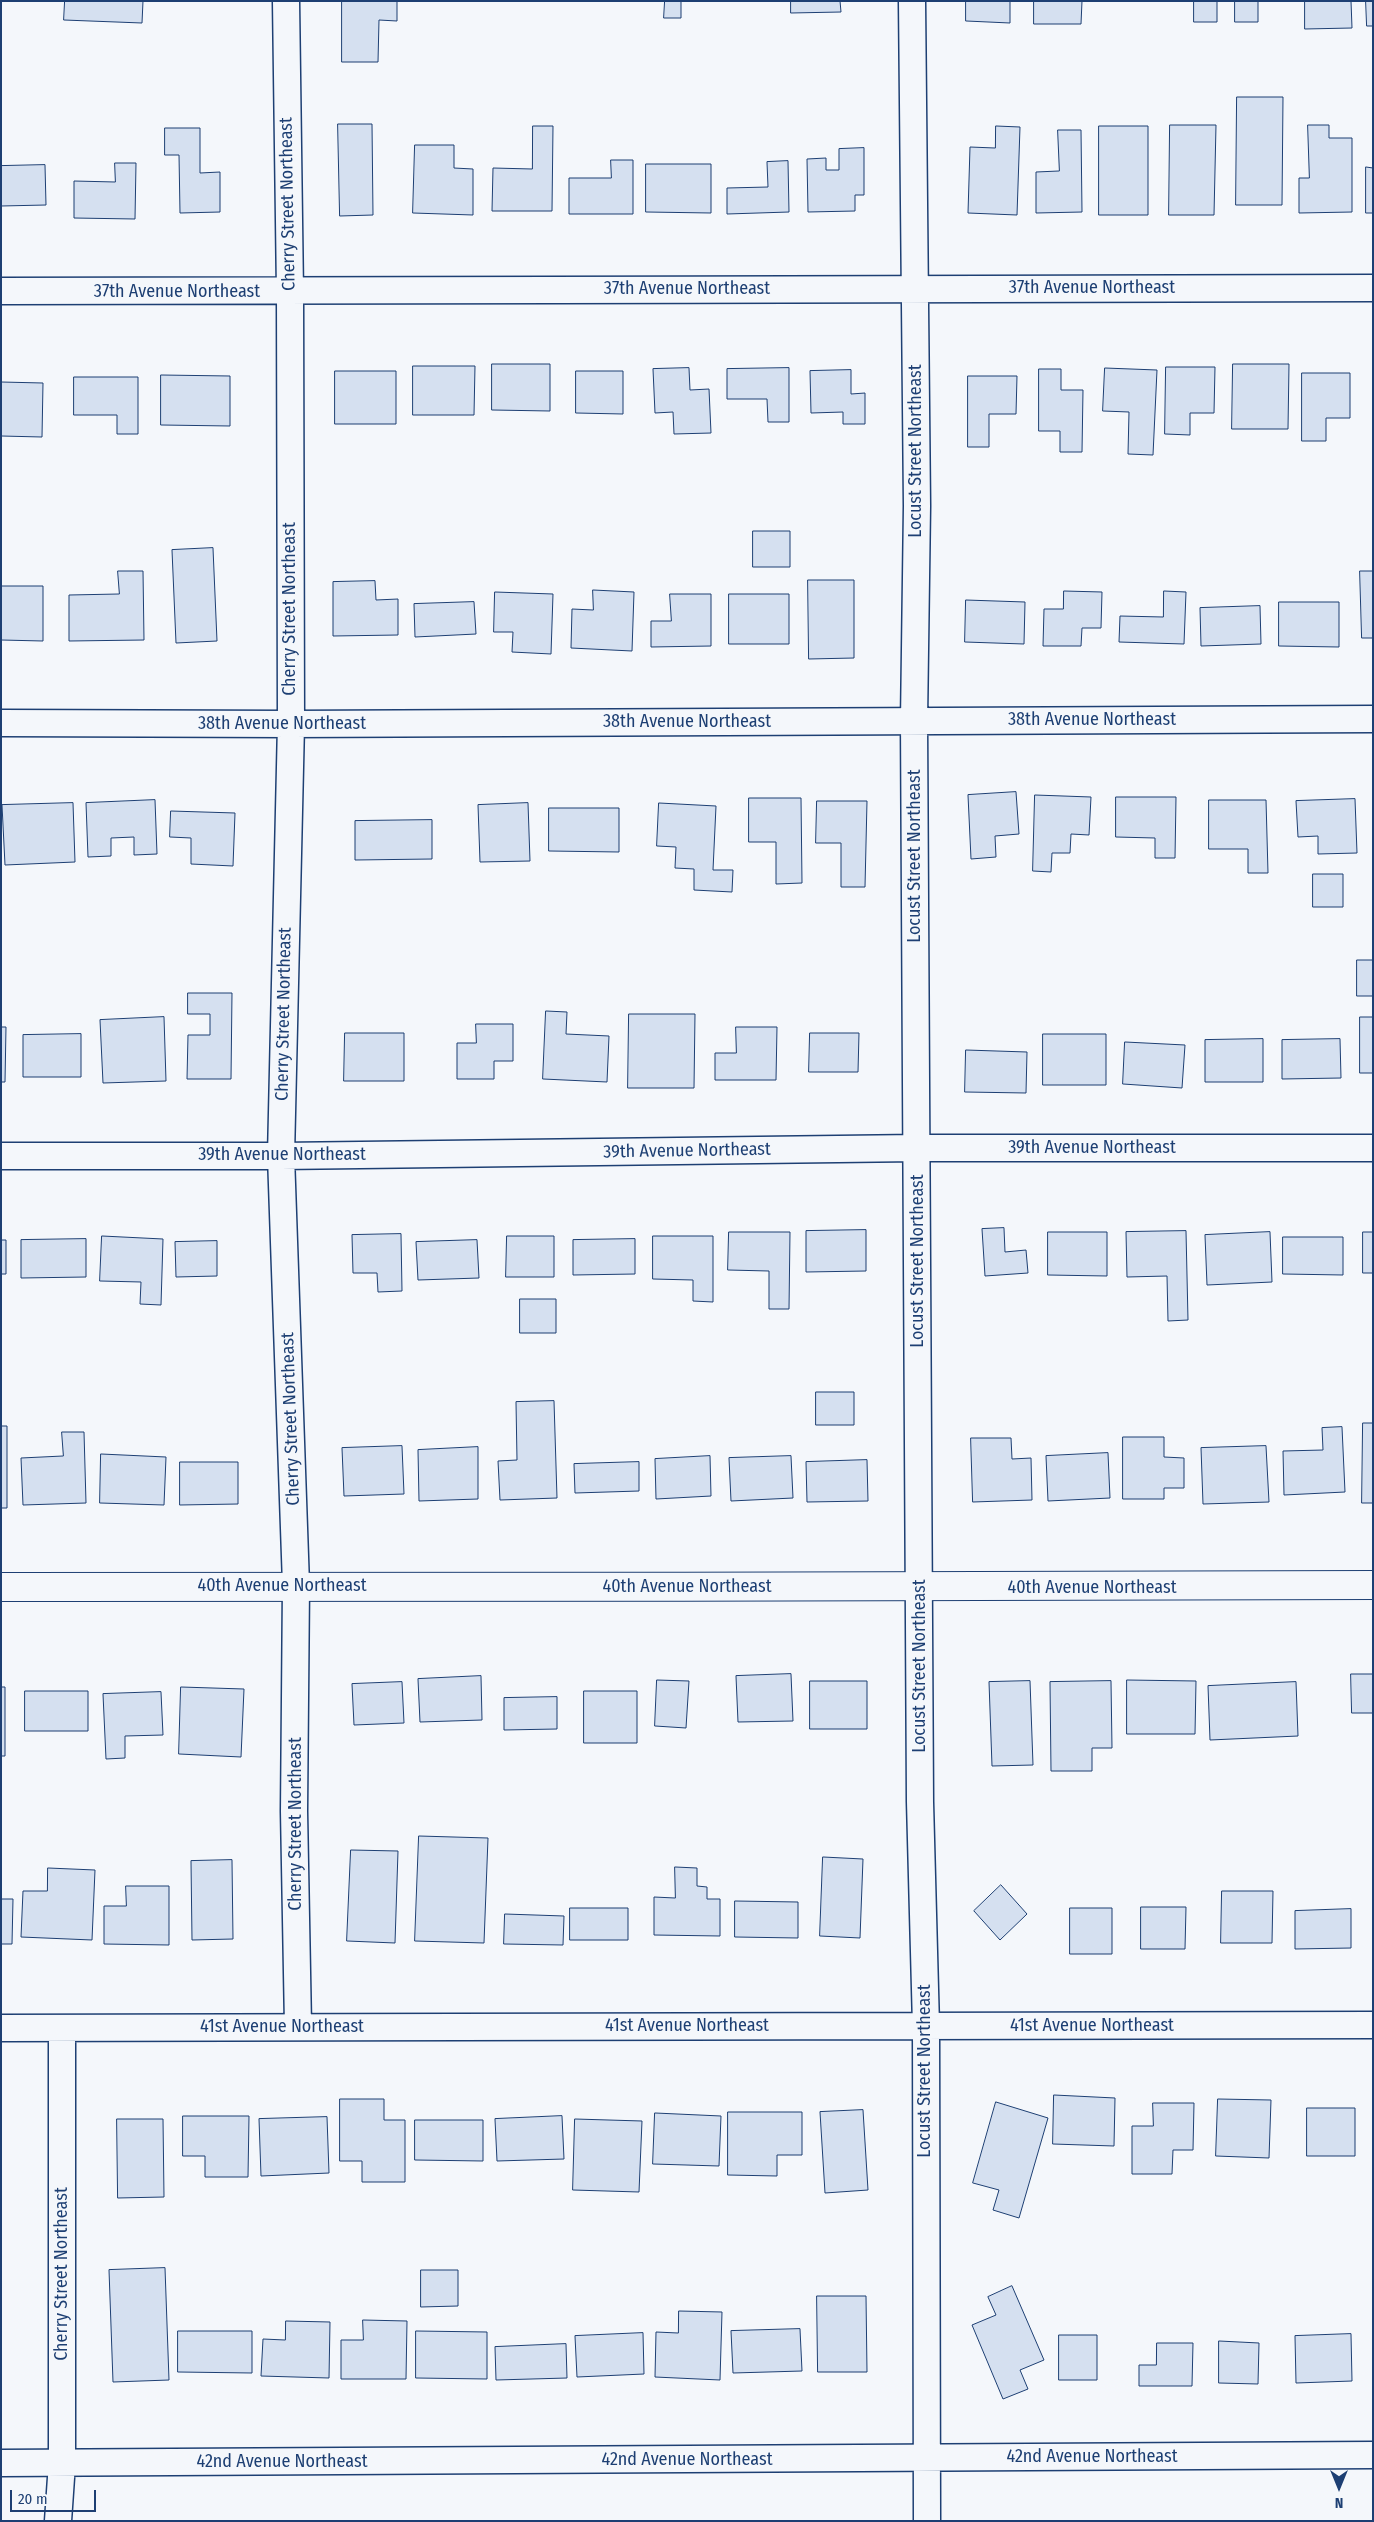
<!DOCTYPE html>
<style>
body{margin:0}
#map{position:relative;width:1374px;height:2522px;overflow:hidden;background:#f4f7fb;font-family:"Fira Sans Condensed",sans-serif}
canvas{display:block}
.frame{position:absolute;inset:0;border:2px solid #1d3f73;pointer-events:none}
.north{position:absolute;left:1314px;top:2462px;width:50px;height:50px;-webkit-text-stroke:4px #f4f7fb;paint-order:stroke;rotate:180deg;font-size:14px;font-weight:700;line-height:20px;text-align:center;color:#1d3f73}
.north::after{content:'';display:block;margin:auto;width:18px;height:22px;background:#1d3f73;clip-path:polygon(50% 0,100% 100%,50% 72%,0 100%)}
.scale{position:absolute;left:10px;top:2490px;width:86px;height:22px;box-sizing:border-box;border:2px solid #1d3f73;border-top:0;padding-left:6px;font-size:15px;line-height:18px;white-space:nowrap;color:#1d3f73;-webkit-text-stroke:4px #f4f7fb;paint-order:stroke}
</style>
<div id="map">
<canvas width="1374" height="2522"></canvas>
<div class="frame"></div>
<div class="north">N</div>
<div class="scale">20 m</div>
</div>
<script>
const g = document.querySelector('canvas').getContext('2d');
g.lineJoin = 'round';
function fillPath(path, color) { g.fillStyle = color; g.fill(path, 'evenodd'); }
function strokePath(path, color, width, dash) { g.strokeStyle = color; g.lineWidth = width; g.lineCap = dash ? 'butt' : 'round'; g.setLineDash(dash || []); g.stroke(path); }
function label(font, color, halo, rows, align = 'center') {
  g.font = font + ' "Fira Sans Condensed",sans-serif'; g.lineWidth = 4; g.setLineDash([]); g.textBaseline = 'middle'; g.strokeStyle = halo; g.fillStyle = color; for (const [text, x, y, turn = 0] of rows) {
    g.save(); g.translate(x, y); g.rotate((+turn || 0) * Math.PI / 180); g.textAlign = isNaN(turn) ? turn : align; if (halo) g.strokeText(text, 0, 0); g.fillText(text, 0, 0); g.restore();
  }
}
const building = new Path2D(`
 M 65,1 L 143,1 L 142,23 L 64,20 Z
 M 342,1 L 397,1 L 397,21 L 379,20 L 378,62 L 342,62 Z
 M 665,1 L 681,1 L 681,18 L 664,18 Z
 M 791,1 L 840,1 L 841,12 L 791,13 Z
 M 966,1 L 1010,1 L 1010,23 L 966,21 Z
 M 1034,1 L 1082,1 L 1081,24 L 1034,24 Z
 M 1194,1 L 1217,1 L 1217,22 L 1194,22 Z
 M 1235,1 L 1258,1 L 1258,22 L 1235,22 Z
 M 1305,1 L 1351,1 L 1352,28 L 1305,29 Z
 M 1366,1 L 1373,1 L 1373,26 L 1367,26 Z
 M 1237,97 L 1283,97 L 1282,205 L 1236,205 Z
 M 338,124 L 372,124 L 373,215 L 340,216 Z
 M 1170,125 L 1216,125 L 1214,215 L 1169,215 Z
 M 1308,125 L 1329,125 L 1329,138 L 1352,138 L 1352,212 L 1299,213 L 1299,178 L 1309,178 Z
 M 533,126 L 553,126 L 552,211 L 492,211 L 493,168 L 532,169 Z
 M 996,126 L 1020,127 L 1017,215 L 968,213 L 970,147 L 995,148 Z
 M 1099,126 L 1148,126 L 1148,215 L 1099,215 Z
 M 165,128 L 200,128 L 200,173 L 220,172 L 220,212 L 180,213 L 179,155 L 165,155 Z
 M 1058,130 L 1081,130 L 1082,212 L 1036,213 L 1036,172 L 1059,171 Z
 M 415,145 L 454,145 L 454,168 L 473,169 L 473,215 L 413,213 Z
 M 864,148 L 864,195 L 855,195 L 855,211 L 808,212 L 807,159 L 826,158 L 826,170 L 839,170 L 839,149 Z
 M 611,160 L 633,160 L 633,214 L 569,214 L 569,178 L 611,178 Z
 M 788,161 L 789,212 L 727,214 L 727,188 L 768,187 L 767,162 Z
 M 115,163 L 136,163 L 135,219 L 74,218 L 74,181 L 115,182 Z
 M 646,164 L 711,164 L 711,213 L 646,212 Z
 M 45,165 L 46,205 L 1,206 L 1,166 Z
 M 1366,167 L 1373,168 L 1373,213 L 1366,213 Z
 M 492,364 L 550,364 L 550,411 L 492,410 Z
 M 1233,364 L 1289,364 L 1288,429 L 1232,429 Z
 M 413,366 L 475,366 L 474,415 L 413,415 Z
 M 1166,367 L 1215,367 L 1214,413 L 1190,413 L 1190,435 L 1165,434 Z
 M 689,368 L 690,390 L 709,389 L 711,433 L 674,434 L 673,412 L 655,413 L 653,369 Z
 M 789,368 L 789,422 L 768,422 L 767,399 L 727,399 L 727,369 Z
 M 1105,368 L 1157,370 L 1153,455 L 1128,454 L 1129,412 L 1103,411 Z
 M 1039,369 L 1061,369 L 1061,390 L 1083,390 L 1082,452 L 1060,452 L 1060,431 L 1039,431 Z
 M 851,370 L 851,394 L 865,393 L 865,424 L 843,424 L 843,412 L 811,413 L 810,371 Z
 M 335,371 L 396,371 L 396,424 L 335,424 Z
 M 576,371 L 623,371 L 623,414 L 576,413 Z
 M 1302,373 L 1350,373 L 1350,418 L 1326,418 L 1326,441 L 1302,441 Z
 M 161,375 L 230,376 L 230,426 L 161,425 Z
 M 968,376 L 1017,376 L 1016,414 L 989,414 L 989,447 L 968,447 Z
 M 74,377 L 138,377 L 138,434 L 117,434 L 117,415 L 74,415 Z
 M 1,382 L 43,383 L 42,437 L 1,436 Z
 M 753,531 L 790,531 L 790,567 L 753,567 Z
 M 213,548 L 217,641 L 176,643 L 172,550 Z
 M 118,571 L 143,571 L 144,640 L 69,641 L 69,595 L 119,594 Z
 M 1360,571 L 1373,571 L 1373,638 L 1362,638 Z
 M 808,580 L 854,580 L 854,658 L 809,659 Z
 M 375,581 L 376,600 L 398,599 L 398,635 L 333,636 L 333,582 Z
 M 1,586 L 43,586 L 43,641 L 1,640 Z
 M 593,590 L 634,592 L 632,651 L 571,648 L 572,609 L 593,610 Z
 M 1064,591 L 1102,592 L 1101,628 L 1082,628 L 1081,646 L 1043,646 L 1044,609 L 1063,609 Z
 M 1164,591 L 1186,592 L 1184,644 L 1119,642 L 1120,616 L 1163,617 Z
 M 495,592 L 553,594 L 551,654 L 512,652 L 513,632 L 494,632 Z
 M 670,594 L 711,594 L 711,646 L 651,647 L 651,621 L 671,621 Z
 M 729,594 L 789,594 L 789,644 L 729,644 Z
 M 966,600 L 1025,602 L 1024,644 L 965,642 Z
 M 474,602 L 476,634 L 415,637 L 414,604 Z
 M 1279,602 L 1339,602 L 1339,647 L 1279,646 Z
 M 1260,606 L 1261,644 L 1201,646 L 1200,608 Z
 M 1016,792 L 1019,834 L 995,836 L 996,857 L 971,859 L 968,795 Z
 M 1035,795 L 1091,797 L 1089,835 L 1071,834 L 1070,853 L 1052,853 L 1051,872 L 1033,871 Z
 M 1116,797 L 1176,797 L 1175,858 L 1155,858 L 1155,838 L 1116,837 Z
 M 749,798 L 801,798 L 802,883 L 776,884 L 776,842 L 749,842 Z
 M 1355,799 L 1357,853 L 1318,854 L 1318,836 L 1298,837 L 1296,801 Z
 M 155,800 L 157,854 L 134,855 L 134,837 L 111,838 L 111,856 L 88,857 L 86,803 Z
 M 1209,800 L 1266,800 L 1268,873 L 1248,873 L 1248,849 L 1209,849 Z
 M 817,801 L 867,801 L 865,887 L 841,887 L 841,843 L 816,843 Z
 M 73,803 L 75,862 L 5,865 L 2,805 Z
 M 528,803 L 530,861 L 480,862 L 478,805 Z
 M 659,803 L 716,806 L 713,870 L 733,870 L 732,892 L 694,890 L 694,869 L 675,868 L 676,847 L 657,846 Z
 M 549,808 L 619,808 L 619,852 L 549,851 Z
 M 171,811 L 235,813 L 233,866 L 191,864 L 191,838 L 170,837 Z
 M 432,820 L 432,859 L 355,860 L 355,821 Z
 M 1313,874 L 1343,874 L 1343,907 L 1313,907 Z
 M 1357,960 L 1373,960 L 1373,996 L 1357,996 Z
 M 188,993 L 232,993 L 231,1079 L 187,1079 L 188,1035 L 210,1035 L 210,1014 L 188,1014 Z
 M 546,1011 L 567,1012 L 566,1034 L 609,1036 L 607,1082 L 543,1079 Z
 M 629,1014 L 695,1014 L 694,1088 L 628,1088 Z
 M 164,1017 L 166,1081 L 103,1083 L 100,1020 Z
 M 1360,1017 L 1373,1017 L 1373,1073 L 1360,1073 Z
 M 476,1024 L 513,1024 L 513,1061 L 494,1061 L 494,1079 L 457,1079 L 457,1043 L 476,1043 Z
 M 1,1027 L 6,1027 L 5,1082 L 1,1082 Z
 M 736,1027 L 777,1027 L 776,1080 L 715,1080 L 715,1053 L 736,1053 Z
 M 345,1033 L 404,1033 L 404,1081 L 344,1081 Z
 M 810,1033 L 859,1033 L 858,1072 L 809,1072 Z
 M 81,1034 L 81,1077 L 23,1077 L 23,1035 Z
 M 1043,1034 L 1106,1034 L 1106,1085 L 1043,1085 Z
 M 1263,1039 L 1263,1082 L 1205,1082 L 1205,1040 Z
 M 1340,1039 L 1341,1078 L 1282,1079 L 1282,1040 Z
 M 1125,1042 L 1185,1045 L 1182,1088 L 1123,1084 Z
 M 966,1050 L 1027,1052 L 1026,1093 L 965,1092 Z
 M 1004,1228 L 1005,1252 L 1026,1250 L 1028,1273 L 985,1276 L 982,1229 Z
 M 866,1230 L 866,1271 L 806,1272 L 806,1231 Z
 M 1186,1231 L 1188,1320 L 1168,1321 L 1167,1276 L 1127,1277 L 1126,1232 Z
 M 729,1232 L 790,1232 L 789,1309 L 769,1309 L 769,1271 L 728,1270 Z
 M 1048,1232 L 1107,1232 L 1107,1276 L 1048,1275 Z
 M 1270,1232 L 1272,1282 L 1207,1285 L 1205,1235 Z
 M 1363,1232 L 1373,1232 L 1373,1273 L 1363,1273 Z
 M 401,1234 L 402,1291 L 378,1292 L 377,1273 L 353,1273 L 352,1235 Z
 M 102,1236 L 163,1239 L 161,1305 L 140,1304 L 141,1282 L 100,1281 Z
 M 507,1236 L 554,1236 L 554,1277 L 506,1277 Z
 M 653,1236 L 713,1236 L 713,1302 L 693,1301 L 693,1280 L 653,1279 Z
 M 1283,1237 L 1343,1237 L 1343,1275 L 1283,1274 Z
 M 86,1239 L 86,1277 L 21,1278 L 21,1240 Z
 M 635,1239 L 635,1274 L 573,1275 L 573,1240 Z
 M 1,1240 L 6,1240 L 6,1274 L 1,1274 Z
 M 477,1240 L 479,1278 L 418,1280 L 416,1242 Z
 M 217,1241 L 217,1276 L 176,1277 L 175,1242 Z
 M 520,1299 L 556,1299 L 556,1333 L 520,1333 Z
 M 816,1392 L 854,1392 L 854,1425 L 816,1425 Z
 M 554,1401 L 557,1498 L 500,1500 L 498,1461 L 517,1460 L 516,1402 Z
 M 1363,1423 L 1373,1423 L 1373,1503 L 1362,1503 Z
 M 1,1426 L 7,1426 L 7,1508 L 1,1508 Z
 M 1342,1427 L 1345,1492 L 1284,1495 L 1283,1451 L 1323,1450 L 1322,1428 Z
 M 62,1432 L 84,1432 L 86,1503 L 23,1505 L 21,1458 L 63,1456 Z
 M 1123,1437 L 1164,1437 L 1164,1457 L 1184,1458 L 1184,1488 L 1164,1488 L 1164,1499 L 1123,1499 Z
 M 971,1438 L 1011,1438 L 1012,1459 L 1031,1458 L 1032,1500 L 973,1502 Z
 M 402,1446 L 404,1494 L 344,1496 L 342,1448 Z
 M 1266,1446 L 1269,1502 L 1203,1504 L 1201,1448 Z
 M 478,1447 L 478,1499 L 419,1501 L 418,1450 Z
 M 1108,1453 L 1110,1498 L 1048,1501 L 1046,1456 Z
 M 101,1454 L 166,1457 L 164,1505 L 100,1503 Z
 M 710,1456 L 711,1496 L 656,1499 L 655,1459 Z
 M 791,1456 L 793,1498 L 731,1501 L 729,1458 Z
 M 867,1460 L 868,1501 L 807,1502 L 806,1462 Z
 M 180,1462 L 238,1462 L 238,1504 L 180,1505 Z
 M 639,1462 L 639,1491 L 575,1493 L 574,1464 Z
 M 791,1674 L 793,1721 L 738,1722 L 736,1676 Z
 M 1351,1674 L 1373,1674 L 1373,1713 L 1352,1713 Z
 M 481,1676 L 482,1720 L 420,1722 L 418,1679 Z
 M 657,1680 L 689,1681 L 686,1728 L 655,1726 Z
 M 1127,1680 L 1196,1681 L 1195,1734 L 1127,1734 Z
 M 810,1681 L 867,1681 L 867,1729 L 810,1729 Z
 M 1030,1681 L 1033,1765 L 992,1766 L 989,1682 Z
 M 1111,1681 L 1112,1748 L 1092,1748 L 1092,1771 L 1051,1771 L 1050,1682 Z
 M 402,1682 L 404,1723 L 354,1725 L 352,1684 Z
 M 1296,1682 L 1298,1736 L 1210,1740 L 1208,1686 Z
 M 1,1687 L 5,1687 L 5,1756 L 1,1756 Z
 M 181,1687 L 244,1689 L 241,1757 L 179,1754 Z
 M 25,1691 L 88,1691 L 88,1731 L 25,1731 Z
 M 584,1691 L 637,1691 L 637,1743 L 584,1743 Z
 M 161,1692 L 163,1735 L 125,1736 L 125,1758 L 106,1759 L 103,1694 Z
 M 557,1697 L 557,1729 L 504,1730 L 504,1698 Z
 M 419,1836 L 488,1838 L 484,1943 L 415,1941 Z
 M 351,1850 L 398,1851 L 395,1943 L 347,1941 Z
 M 823,1857 L 863,1859 L 860,1938 L 820,1936 Z
 M 232,1860 L 233,1939 L 192,1940 L 191,1861 Z
 M 675,1867 L 697,1868 L 697,1886 L 707,1887 L 707,1899 L 720,1899 L 720,1936 L 654,1935 L 654,1897 L 675,1898 Z
 M 48,1868 L 95,1870 L 92,1940 L 21,1937 L 23,1891 L 47,1891 Z
 M 1001,1885 L 1027,1914 L 1000,1940 L 974,1911 Z
 M 126,1886 L 169,1886 L 169,1945 L 104,1944 L 104,1906 L 126,1906 Z
 M 1222,1891 L 1273,1891 L 1272,1943 L 1221,1943 Z
 M 1,1899 L 13,1899 L 12,1944 L 1,1944 Z
 M 735,1901 L 798,1902 L 798,1938 L 735,1937 Z
 M 1141,1907 L 1186,1907 L 1185,1949 L 1141,1949 Z
 M 570,1908 L 628,1908 L 628,1940 L 570,1940 Z
 M 1070,1908 L 1112,1908 L 1112,1954 L 1070,1954 Z
 M 1351,1909 L 1351,1948 L 1295,1949 L 1295,1911 Z
 M 505,1914 L 564,1916 L 563,1945 L 504,1944 Z
 M 1054,2095 L 1115,2098 L 1114,2146 L 1053,2144 Z
 M 340,2099 L 384,2099 L 384,2120 L 405,2120 L 405,2182 L 362,2182 L 362,2161 L 340,2161 Z
 M 1218,2099 L 1271,2100 L 1269,2158 L 1216,2156 Z
 M 996,2102 L 1048,2118 L 1019,2218 L 993,2210 L 999,2190 L 973,2183 Z
 M 1153,2103 L 1194,2103 L 1193,2150 L 1173,2150 L 1172,2174 L 1132,2174 L 1132,2126 L 1153,2126 Z
 M 1307,2108 L 1355,2108 L 1355,2156 L 1307,2156 Z
 M 863,2110 L 868,2190 L 825,2193 L 820,2112 Z
 M 728,2112 L 802,2112 L 802,2155 L 777,2155 L 777,2176 L 728,2175 Z
 M 655,2113 L 721,2116 L 719,2166 L 653,2164 Z
 M 183,2116 L 249,2116 L 248,2177 L 205,2177 L 205,2156 L 183,2156 Z
 M 562,2116 L 564,2159 L 497,2161 L 495,2119 Z
 M 327,2117 L 329,2173 L 261,2176 L 259,2119 Z
 M 117,2119 L 163,2119 L 164,2197 L 118,2198 Z
 M 575,2119 L 642,2121 L 639,2192 L 573,2190 Z
 M 415,2120 L 483,2120 L 483,2161 L 415,2160 Z
 M 165,2268 L 169,2380 L 113,2382 L 109,2270 Z
 M 421,2270 L 458,2270 L 458,2306 L 421,2307 Z
 M 1012,2286 L 1044,2360 L 1020,2370 L 1028,2389 L 1003,2399 L 972,2325 L 996,2315 L 988,2297 Z
 M 817,2296 L 866,2296 L 867,2372 L 818,2372 Z
 M 679,2311 L 722,2312 L 720,2380 L 655,2377 L 656,2332 L 678,2333 Z
 M 363,2320 L 407,2321 L 406,2379 L 341,2379 L 341,2340 L 363,2340 Z
 M 286,2321 L 330,2322 L 329,2378 L 261,2376 L 263,2339 L 285,2340 Z
 M 800,2329 L 802,2371 L 733,2373 L 731,2331 Z
 M 178,2331 L 252,2331 L 252,2373 L 178,2372 Z
 M 416,2331 L 487,2332 L 487,2379 L 416,2378 Z
 M 643,2333 L 644,2374 L 577,2377 L 575,2336 Z
 M 1351,2334 L 1352,2381 L 1296,2383 L 1295,2336 Z
 M 1059,2335 L 1097,2335 L 1097,2380 L 1059,2380 Z
 M 1219,2341 L 1259,2343 L 1258,2384 L 1219,2383 Z
 M 1157,2343 L 1193,2343 L 1192,2386 L 1139,2386 L 1139,2365 L 1156,2365 Z
 M 566,2344 L 567,2378 L 496,2380 L 495,2347 Z`);
fillPath(building, '#d5e0f0');
strokePath(building, '#1d3f73', 1);
const street = new Path2D(`
 M 286,1 L 290,293 L 291,724 L 281,1156 L 296,1585 L 294,1811 L 298,2026
 M 912,1 L 917,506 L 914,721 L 920,1802 L 926,2026 L 927,2521
 M 1,291 C 458,293 916,287 1373,288
 M 1,723 L 291,724 L 1373,719
 M 1,1156 L 281,1156 L 917,1148 L 1373,1148
 M 1,2028 L 1373,2025
 M 1,2463 L 1373,2455
 M 58,2521 L 62,2463 L 62,2028`);
const secondary = new Path2D(`
 M 1,1587 C 458,1584 916,1590 1373,1585`);
strokePath(street, '#1d3f73', 29);
strokePath(secondary, '#1d3f73', 30);
strokePath(street, '#f4f7fb', 26);
strokePath(secondary, '#f4f7fb', 28);
label('18px', '#1d3f73', '#f4f7fb', [
 ["Cherry Street Northeast",288,204,-91],
 ["37th Avenue Northeast",1092,288],
 ["37th Avenue Northeast",687,289],
 ["37th Avenue Northeast",177,292],
 ["Locust Street Northeast",916,451,-90],
 ["Cherry Street Northeast",290,609,-90],
 ["38th Avenue Northeast",1092,720],
 ["38th Avenue Northeast",687,722],
 ["38th Avenue Northeast",282,724],
 ["Locust Street Northeast",915,856,-90],
 ["Cherry Street Northeast",284,1014,-89],
 ["39th Avenue Northeast",1092,1148],
 ["39th Avenue Northeast",687,1151,-1],
 ["39th Avenue Northeast",282,1155],
 ["Locust Street Northeast",918,1261,-90],
 ["Cherry Street Northeast",291,1419,-92],
 ["40th Avenue Northeast",282,1586],
 ["40th Avenue Northeast",687,1587],
 ["40th Avenue Northeast",1092,1588],
 ["Locust Street Northeast",920,1666,-90],
 ["Cherry Street Northeast",296,1824,-90],
 ["41st Avenue Northeast",687,2026],
 ["41st Avenue Northeast",1092,2026],
 ["41st Avenue Northeast",282,2027],
 ["Locust Street Northeast",925,2071,-90],
 ["Cherry Street Northeast",62,2274,-90],
 ["42nd Avenue Northeast",1092,2457],
 ["42nd Avenue Northeast",687,2460],
 ["42nd Avenue Northeast",282,2462]
]);
</script>
